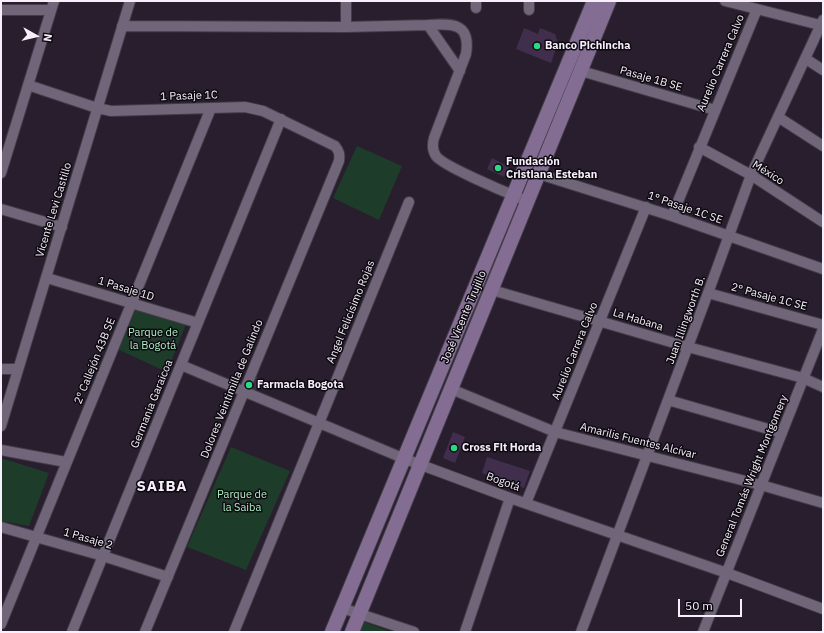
<!DOCTYPE html>
<meta charset="utf-8">
<style>
body{margin:0}
#map{position:relative;width:824px;height:633px;overflow:hidden;background:#281e2d;font-family:"IBM Plex Sans",sans-serif}
canvas{display:block}
.frame{position:absolute;inset:0;border:2px solid #f7f0fb;pointer-events:none}
.north{position:absolute;left:16px;top:16px;width:40px;height:40px;-webkit-text-stroke:3px #0e0a11;paint-order:stroke;rotate:98deg;font-size:11px;font-weight:700;line-height:16px;text-align:center;color:#f7f0fb}
.north::after{content:'';display:block;margin:auto;width:14px;height:18px;background:#f7f0fb;clip-path:polygon(50% 0,100% 100%,50% 72%,0 100%)}
.scale{position:absolute;left:678px;top:599px;width:64px;height:18px;box-sizing:border-box;border:2px solid #f7f0fb;border-top:0;padding-left:5px;font-size:12px;line-height:14px;white-space:nowrap;color:#f7f0fb;-webkit-text-stroke:3px #0e0a11;paint-order:stroke}
</style>
<div id="map">
<canvas width="824" height="633"></canvas>
<div class="frame"></div>
<div class="north">N</div>
<div class="scale">50 m</div>
</div>
<script>
const g = document.querySelector('canvas').getContext('2d');
g.lineJoin = 'round';
function fillPath(path, color) { g.fillStyle = color; g.fill(path, 'evenodd'); }
function strokePath(path, color, width, dash) { g.strokeStyle = color; g.lineWidth = width; g.lineCap = dash ? 'butt' : 'round'; g.setLineDash(dash || []); g.stroke(path); }
function label(font, color, halo, rows, align = 'center') {
  g.font = font + ' "IBM Plex Sans",sans-serif'; g.lineWidth = 3; g.setLineDash([]); g.textBaseline = 'middle'; g.strokeStyle = halo; g.fillStyle = color; for (const [text, x, y, turn = 0] of rows) {
    g.save(); g.translate(x, y); g.rotate((+turn || 0) * Math.PI / 180); g.textAlign = isNaN(turn) ? turn : align; if (halo) g.strokeText(text, 0, 0); g.fillText(text, 0, 0); g.restore();
  }
}
fillPath(new Path2D(`
 M 357,146 L 402,166 L 379,220 L 333,198 Z
 M 135,309 L 186,324 L 167,372 L 117,349 Z
 M 231,447 L 290,471 L 246,570 L 187,547 Z
 M 1,458 L 49,473 L 29,526 L 1,521 Z
 M 364,622 L 391,632 L 360,632 Z`), '#1d3c29');
fillPath(new Path2D(`
 M 524,28 L 538,34 L 540,28 L 555,34 L 558,43 L 551,63 L 516,49 Z
 M 492,158 L 509,167 L 504,177 L 487,169 Z
 M 251,375 L 261,379 L 256,391 L 246,387 Z
 M 453,432 L 465,437 L 455,463 L 443,458 Z
 M 487,457 L 530,471 L 524,488 L 482,473 Z`), '#412e4d');
const street = new Path2D(`
 M 476,1 L 476,8
 M 529,1 L 529,10
 M 725,1 L 820,25
 M 1,10 L 51,10
 M 428,25 C 452,23 471,23 466,54 L 434,138 C 432,145 432,150 436,156 C 443,166 505,192 520,198
 M 122,26 L 346,27 L 428,25 L 460,71
 M 346,27 L 346,1
 M 806,59 L 823,70
 M 581,71 L 715,110
 M 28,85 L 97,108 L 111,111 L 245,107 L 263,111 L 335,146 C 339,151 340,154 339,161 L 145,632
 M 778,117 L 823,146
 M 699,147 L 751,175 L 823,222
 M 1,173 L 54,1
 M 539,174 L 672,216 L 823,269
 M 1,209 L 62,227
 M 672,216 L 757,9
 M 47,278 L 198,323
 M 492,290 L 688,347 L 803,378 L 823,387
 M 708,293 L 823,325
 M 181,365 L 405,459 L 510,498 L 727,573 L 823,609
 M 1,369 L 18,369
 M 451,389 L 555,432 L 761,485 L 823,503
 M 668,400 L 782,433
 M 1,426 L 130,1
 M 1,450 L 66,462
 M 526,503 L 646,207
 M 1,527 L 103,556 L 168,577
 M 342,608 L 414,632
 M 1,624 L 211,108
 M 72,632 L 281,119
 M 234,632 L 409,202
 M 465,632 L 510,498
 M 581,632 L 708,293 L 751,175 L 823,20
 M 703,632 L 823,329`);
const secondary = new Path2D(`
 M 332,632 L 594,1
 M 352,632 L 609,1`);
strokePath(street, '#433b48', 12);
strokePath(secondary, '#433b48', 16);
strokePath(street, '#716679', 10);
strokePath(secondary, '#846d93', 14);
for (const [x, y, r, color] of [
 [537,46,4,"#2cd884"],
 [498,168,4,"#2cd884"],
 [249,385,4,"#2cd884"],
 [454,448,4,"#2cd884"]
]) { const dot = new Path2D(); dot.arc(x, y, r, 0, 2 * Math.PI); g.fillStyle = color; g.fill(dot); strokePath(dot, '#0e0a11', 1.5); }
label('bold 11px', '#f7f0fb', '#0e0a11', [
 ["Banco Pichincha",545,46],
 ["Fundación",506,162],
 ["Cristiana Esteban",506,175],
 ["Farmacia Bogota",257,385],
 ["Cross Fit Horda",462,448]
], 'left');
label('11px', '#f7f0fb', '#0e0a11', [
 ["Aurelio Carrera Calvo",721,63,-67],
 ["Pasaje 1B SE",651,79,16],
 ["1 Pasaje 1C",189,96,-2],
 ["México",768,173,32],
 ["1° Pasaje 1C SE",685,208,19],
 ["Vicente Levi Castillo",54,210,-73],
 ["1 Pasaje 1D",126,289,17],
 ["2° Pasaje 1C SE",769,297,15],
 ["Angel Felicísimo Rojas",351,312,-68],
 ["José Vicente Trujillo",464,317,-67],
 ["La Habana",638,320,17],
 ["Juan Illingworth B.",686,320,-70],
 ["Aurelio Carrera Calvo",575,351,-68],
 ["2º Callejón 43B SE",95,361,-68],
 ["Dolores Veintimilla de Galindo",232,389,-68],
 ["Germania Garaicoa",152,404,-68],
 ["Amarilis Fuentes Alcívar",638,441,14],
 ["General Tomás Wright Montgomery",752,476,-68],
 ["Bogotá",503,482,20],
 ["1 Pasaje 2",88,539,16]
]);
label('11px', '#adeec3', '#0e0a11', [
 ["Parque de",153,333],
 ["la Bogotá",153,346],
 ["Parque de",242,495],
 ["la Saiba",242,508]
]);
g.letterSpacing = '1px';
label('bold 15px', '#f7f0fb', '#0e0a11', [
 ["SAIBA",162,487]
]);
g.letterSpacing = '0px';
</script>
